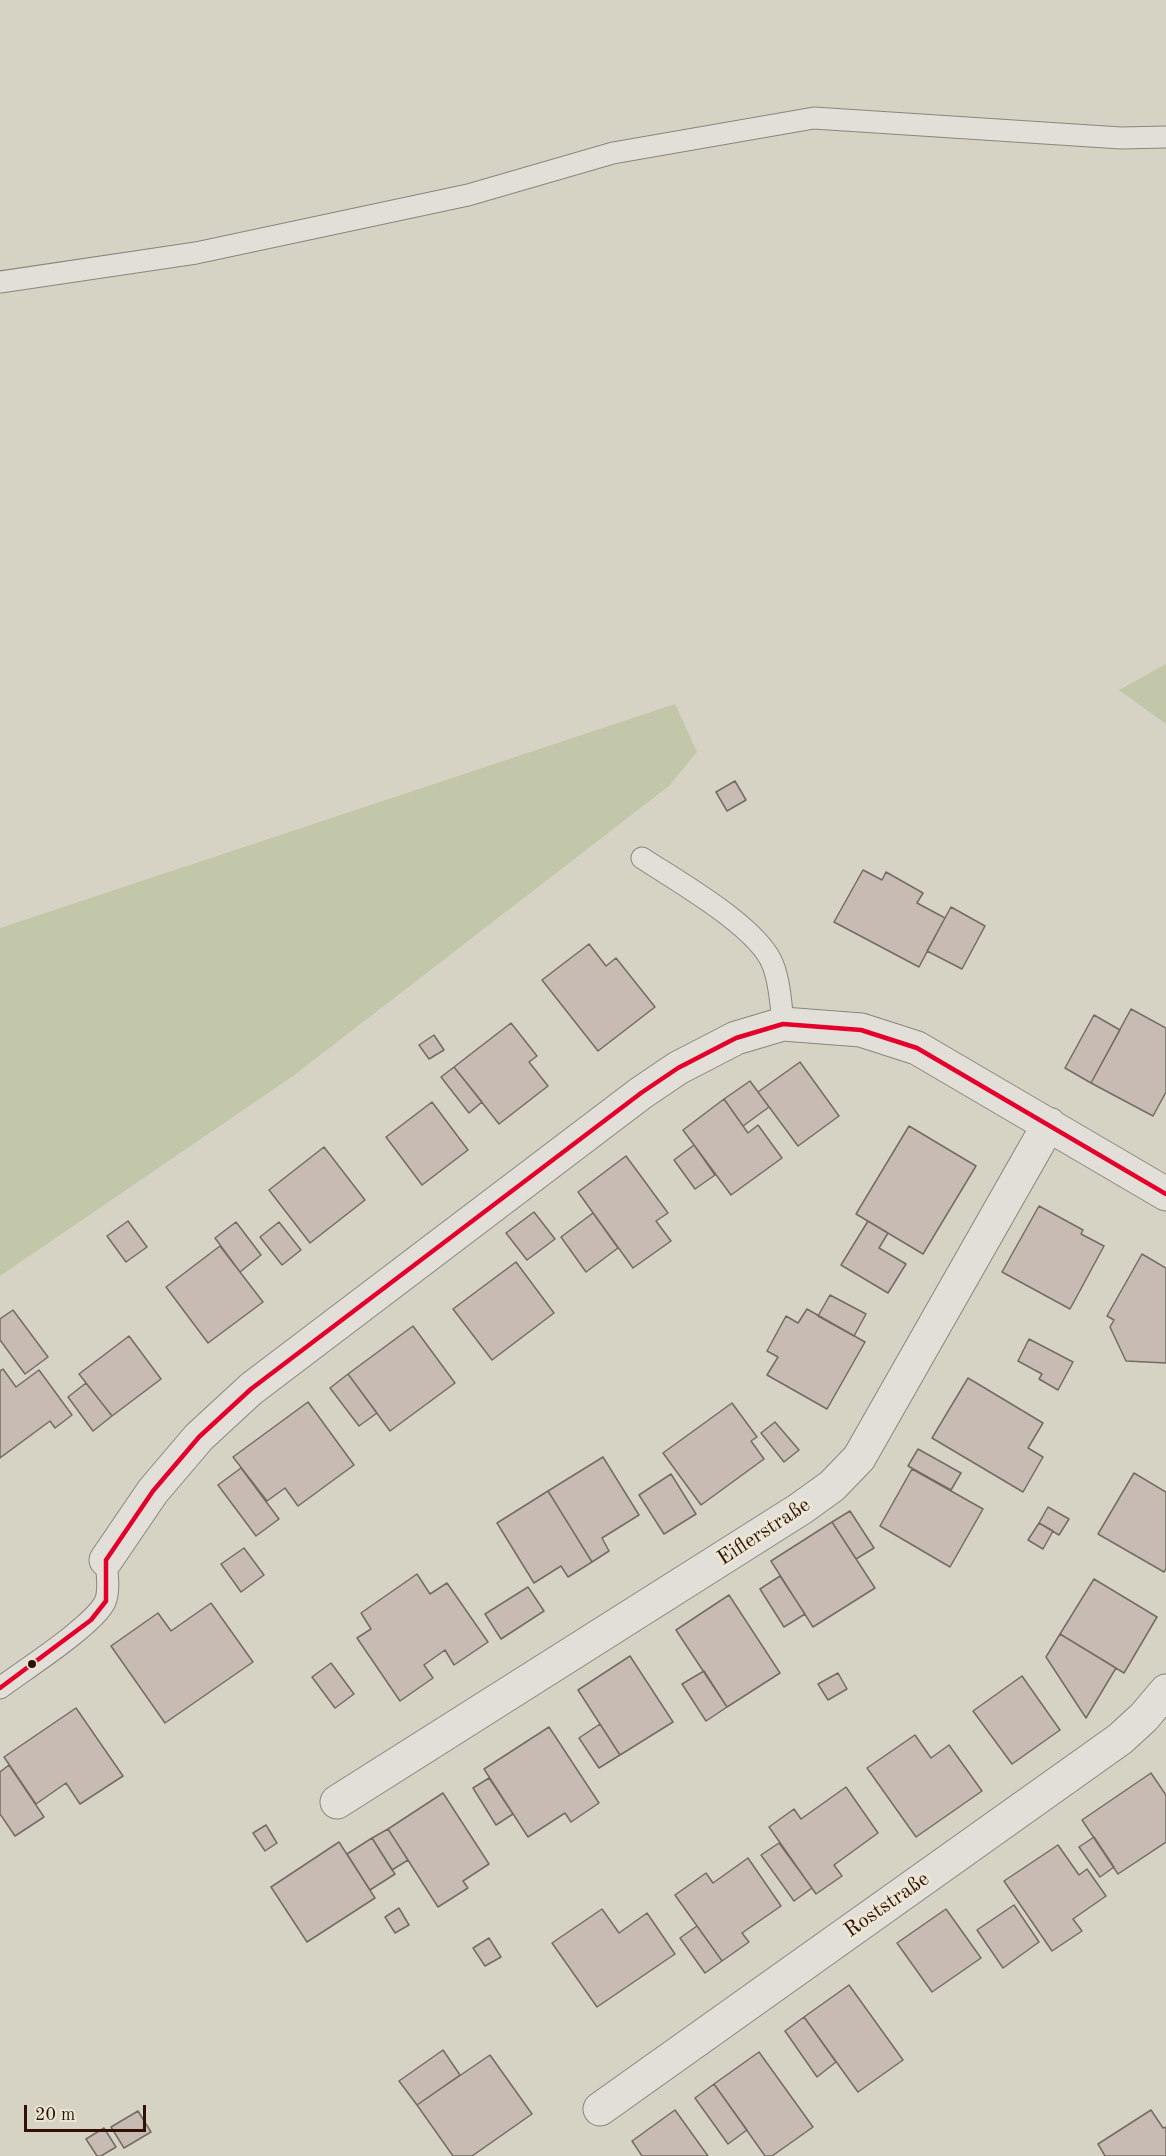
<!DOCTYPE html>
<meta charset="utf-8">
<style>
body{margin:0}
#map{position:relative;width:1166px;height:2156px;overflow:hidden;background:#d6d3c5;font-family:"Old Standard TT",serif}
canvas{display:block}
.scale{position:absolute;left:24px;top:2105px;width:122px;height:27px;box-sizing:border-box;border:3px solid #311103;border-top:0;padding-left:8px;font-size:18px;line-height:21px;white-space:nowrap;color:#311103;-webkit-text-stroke:4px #eae5d4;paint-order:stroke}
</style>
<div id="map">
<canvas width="1166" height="2156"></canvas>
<div class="scale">20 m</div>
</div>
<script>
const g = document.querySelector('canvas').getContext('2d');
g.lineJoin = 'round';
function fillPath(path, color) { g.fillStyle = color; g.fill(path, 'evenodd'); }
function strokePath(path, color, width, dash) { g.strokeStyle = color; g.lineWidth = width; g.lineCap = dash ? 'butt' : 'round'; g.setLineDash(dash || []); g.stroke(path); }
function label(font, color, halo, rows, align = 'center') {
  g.font = font + ' "Old Standard TT",serif'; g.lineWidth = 6; g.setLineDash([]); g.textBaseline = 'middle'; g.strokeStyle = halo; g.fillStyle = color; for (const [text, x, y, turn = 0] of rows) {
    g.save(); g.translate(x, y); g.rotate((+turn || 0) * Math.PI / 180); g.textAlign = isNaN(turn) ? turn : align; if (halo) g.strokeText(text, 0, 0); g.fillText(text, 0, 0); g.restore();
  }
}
fillPath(new Path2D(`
 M 1166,664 L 1166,724 L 1119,690 Z
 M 675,704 L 697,752 L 669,786 L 293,1076 L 0,1276 L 0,928 Z`), '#c2c7a9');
const building = new Path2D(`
 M 735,781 L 746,800 L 727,811 L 716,792 Z
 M 863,870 L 882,880 L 886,872 L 923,893 L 917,903 L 945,918 L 919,967 L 834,922 Z
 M 951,907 L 985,926 L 962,969 L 927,951 Z
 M 589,944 L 606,966 L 616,958 L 655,1007 L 598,1051 L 542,980 Z
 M 1131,1009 L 1166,1028 L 1166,1092 L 1153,1116 L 1091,1083 Z
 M 1094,1015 L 1120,1030 L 1091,1083 L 1065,1068 Z
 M 511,1023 L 537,1056 L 529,1062 L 548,1086 L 499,1124 L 454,1067 Z
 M 434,1035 L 444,1050 L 429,1059 L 419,1045 Z
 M 800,1062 L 839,1116 L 798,1146 L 758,1092 Z
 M 454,1067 L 482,1102 L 469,1113 L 441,1077 Z
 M 750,1081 L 769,1107 L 743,1126 L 724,1099 Z
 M 724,1099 L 748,1133 L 758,1125 L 782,1158 L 731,1195 L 683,1130 Z
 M 432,1102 L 468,1150 L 422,1185 L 386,1137 Z
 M 909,1126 L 976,1166 L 923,1254 L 856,1214 Z
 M 694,1145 L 715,1175 L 695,1189 L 674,1160 Z
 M 324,1147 L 365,1200 L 310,1243 L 269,1190 Z
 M 626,1156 L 668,1213 L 656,1221 L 671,1241 L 633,1268 L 578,1192 Z
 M 1039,1206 L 1083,1230 L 1081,1234 L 1104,1246 L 1070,1309 L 1002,1272 Z
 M 534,1212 L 555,1239 L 527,1260 L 506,1233 Z
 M 593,1213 L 618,1248 L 586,1272 L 561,1237 Z
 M 128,1221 L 147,1247 L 126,1262 L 107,1236 Z
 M 868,1221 L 888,1233 L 879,1248 L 906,1264 L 888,1293 L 841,1265 Z
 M 236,1222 L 261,1255 L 240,1272 L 215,1238 Z
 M 279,1222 L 301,1250 L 282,1265 L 260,1237 Z
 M 220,1246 L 263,1302 L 208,1343 L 166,1287 Z
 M 1142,1254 L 1166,1268 L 1166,1363 L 1126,1361 L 1110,1327 L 1114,1320 L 1107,1316 Z
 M 516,1262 L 554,1313 L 492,1360 L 453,1309 Z
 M 830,1295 L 866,1314 L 854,1336 L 818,1316 Z
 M 807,1309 L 865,1342 L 827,1409 L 767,1375 L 778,1357 L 767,1351 L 786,1316 L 798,1323 Z
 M 13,1310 L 48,1357 L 25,1374 L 0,1340 L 0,1319 Z
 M 413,1326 L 455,1383 L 390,1431 L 348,1374 Z
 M 129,1336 L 161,1379 L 112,1416 L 79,1374 Z
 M 1029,1339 L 1073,1362 L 1058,1390 L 1039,1379 L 1042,1374 L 1018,1361 Z
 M 3,1369 L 16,1387 L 39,1370 L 72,1415 L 55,1428 L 50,1421 L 0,1458 L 0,1371 Z
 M 348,1374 L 377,1413 L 359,1426 L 330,1388 Z
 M 968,1378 L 1043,1423 L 1028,1448 L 1043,1457 L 1023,1492 L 932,1438 Z
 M 86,1383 L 112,1416 L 93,1431 L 68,1397 Z
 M 308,1402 L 354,1465 L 298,1506 L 285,1488 L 267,1501 L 233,1457 Z
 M 732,1403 L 757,1437 L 751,1441 L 764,1459 L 701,1505 L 663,1453 Z
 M 775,1422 L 799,1450 L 784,1462 L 761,1433 Z
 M 918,1449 L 961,1473 L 951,1490 L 908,1466 Z
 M 603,1457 L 639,1515 L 602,1538 L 609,1551 L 592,1562 L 548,1491 Z
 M 241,1468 L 279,1519 L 256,1536 L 218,1485 Z
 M 912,1469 L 983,1509 L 950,1567 L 880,1526 Z
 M 1134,1473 L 1166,1492 L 1166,1569 L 1164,1572 L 1098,1534 Z
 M 671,1474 L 696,1514 L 664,1534 L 639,1495 Z
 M 548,1491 L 592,1562 L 568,1577 L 561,1566 L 534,1583 L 497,1523 Z
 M 1048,1507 L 1069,1519 L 1059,1535 L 1039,1523 Z
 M 850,1511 L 874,1548 L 856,1559 L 832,1522 Z
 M 832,1522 L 875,1588 L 813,1627 L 771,1561 Z
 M 1039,1523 L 1053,1531 L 1043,1549 L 1028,1540 Z
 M 244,1548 L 264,1575 L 241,1592 L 221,1564 Z
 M 417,1574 L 430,1594 L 447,1583 L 488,1642 L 454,1665 L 445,1650 L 424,1665 L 433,1678 L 400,1701 L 357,1638 L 371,1629 L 361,1613 Z
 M 780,1576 L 805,1614 L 784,1627 L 760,1589 Z
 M 1094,1579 L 1157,1617 L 1124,1673 L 1060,1634 Z
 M 528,1587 L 544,1611 L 501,1639 L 485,1614 Z
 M 729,1595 L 780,1673 L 727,1707 L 676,1630 Z
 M 211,1603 L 253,1662 L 165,1723 L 111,1646 L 158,1613 L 171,1631 Z
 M 1060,1634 L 1116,1668 L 1086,1718 L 1046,1657 Z
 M 630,1656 L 673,1722 L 620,1755 L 578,1690 Z
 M 331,1663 L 354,1694 L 335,1708 L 312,1677 Z
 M 704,1671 L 727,1707 L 706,1721 L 682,1684 Z
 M 838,1673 L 847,1689 L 828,1700 L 818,1684 Z
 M 1022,1676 L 1060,1730 L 1012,1764 L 973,1711 Z
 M 76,1708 L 123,1776 L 80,1804 L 66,1783 L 36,1804 L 4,1757 Z
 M 600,1724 L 620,1755 L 599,1768 L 579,1738 Z
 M 549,1727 L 599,1803 L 571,1822 L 565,1813 L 528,1837 L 484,1769 Z
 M 915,1735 L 931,1758 L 949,1745 L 982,1791 L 916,1837 L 867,1768 Z
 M 9,1765 L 44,1817 L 15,1836 L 0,1814 L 0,1772 Z
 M 1151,1773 L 1166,1795 L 1166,1842 L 1118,1874 L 1082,1820 Z
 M 489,1778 L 513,1814 L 496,1825 L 473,1788 Z
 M 846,1787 L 878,1833 L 834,1865 L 842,1876 L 816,1894 L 769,1827 L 794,1809 L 801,1819 Z
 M 443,1793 L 489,1864 L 463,1881 L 468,1888 L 438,1907 L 388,1829 Z
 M 266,1825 L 277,1843 L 265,1851 L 253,1833 Z
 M 388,1829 L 408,1860 L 392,1870 L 372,1838 Z
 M 1094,1837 L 1114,1867 L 1100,1877 L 1079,1847 Z
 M 372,1838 L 395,1874 L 370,1890 L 347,1854 Z
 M 339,1842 L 375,1898 L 307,1942 L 271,1887 Z
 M 779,1843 L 812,1888 L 794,1901 L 761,1855 Z
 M 1058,1845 L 1079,1875 L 1087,1869 L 1106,1896 L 1073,1919 L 1082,1931 L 1052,1951 L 1004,1881 Z
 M 748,1858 L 781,1906 L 742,1933 L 749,1942 L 722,1961 L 675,1895 L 706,1873 L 713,1883 Z
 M 1014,1905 L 1039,1942 L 1003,1968 L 977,1930 Z
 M 399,1908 L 409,1925 L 395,1933 L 385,1917 Z
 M 602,1909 L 619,1933 L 647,1913 L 675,1954 L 597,2007 L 552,1943 Z
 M 946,1909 L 981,1958 L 932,1992 L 897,1943 Z
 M 697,1926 L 722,1961 L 705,1973 L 680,1938 Z
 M 489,1938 L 501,1957 L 485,1966 L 473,1948 Z
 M 849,1985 L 903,2060 L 858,2092 L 804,2017 Z
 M 804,2017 L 836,2062 L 817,2077 L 785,2031 Z
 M 443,2050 L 460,2075 L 417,2105 L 399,2081 Z
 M 759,2052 L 813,2127 L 772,2156 L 765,2156 L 714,2084 Z
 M 490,2055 L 532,2114 L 472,2156 L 453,2156 L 417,2105 Z
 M 714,2084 L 747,2130 L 728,2144 L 695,2098 Z
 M 675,2110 L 708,2156 L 642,2156 L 632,2141 Z
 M 1151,2110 L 1163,2128 L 1166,2127 L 1166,2156 L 1105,2156 L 1098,2144 Z
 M 138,2111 L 151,2132 L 124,2148 L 111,2127 Z
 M 104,2128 L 116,2147 L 101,2156 L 97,2156 L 86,2139 Z`);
fillPath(building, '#c8bbb3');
strokePath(building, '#736c63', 1.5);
const service = new Path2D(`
 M 0,282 L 196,253 L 468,195 L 613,153 L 814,118 L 1121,138 L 1166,137
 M 642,858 C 677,881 759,927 773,965 C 780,983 781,1005 783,1024
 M 0,1688 C 24,1670 93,1626 105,1602 C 110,1591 107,1572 106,1560`);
const minor = new Path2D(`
 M 106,1560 L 153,1491 L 199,1437 L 251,1389 L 641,1093 L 678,1068 L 736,1038 L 783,1024 L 861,1030 L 917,1048 L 1166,1194
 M 337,1802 L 800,1509 L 832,1486 L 859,1458 L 1049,1124
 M 600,2109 L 1120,1739 L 1144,1717 L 1166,1691`);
strokePath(service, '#8b857c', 23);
strokePath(minor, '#8b857c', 35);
strokePath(service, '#e1dfd8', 21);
strokePath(minor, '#e1dfd8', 33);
strokePath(new Path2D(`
 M 0,1688 L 91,1620 L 106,1601 L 106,1560 L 153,1491 L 199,1437 L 251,1389 L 641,1093 L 678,1068 L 736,1038 L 783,1024 L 861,1030 L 917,1048 L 1166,1194`), '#e4002b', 4.5);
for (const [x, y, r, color] of [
 [32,1664,5,"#311103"]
]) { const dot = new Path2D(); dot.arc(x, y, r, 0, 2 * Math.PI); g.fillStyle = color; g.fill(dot); strokePath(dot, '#eae5d4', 2); }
label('21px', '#311103', '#eae5d4', [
 ["Eiflerstraße",764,1532,-33],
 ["Roststraße",887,1905,-35]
]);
</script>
